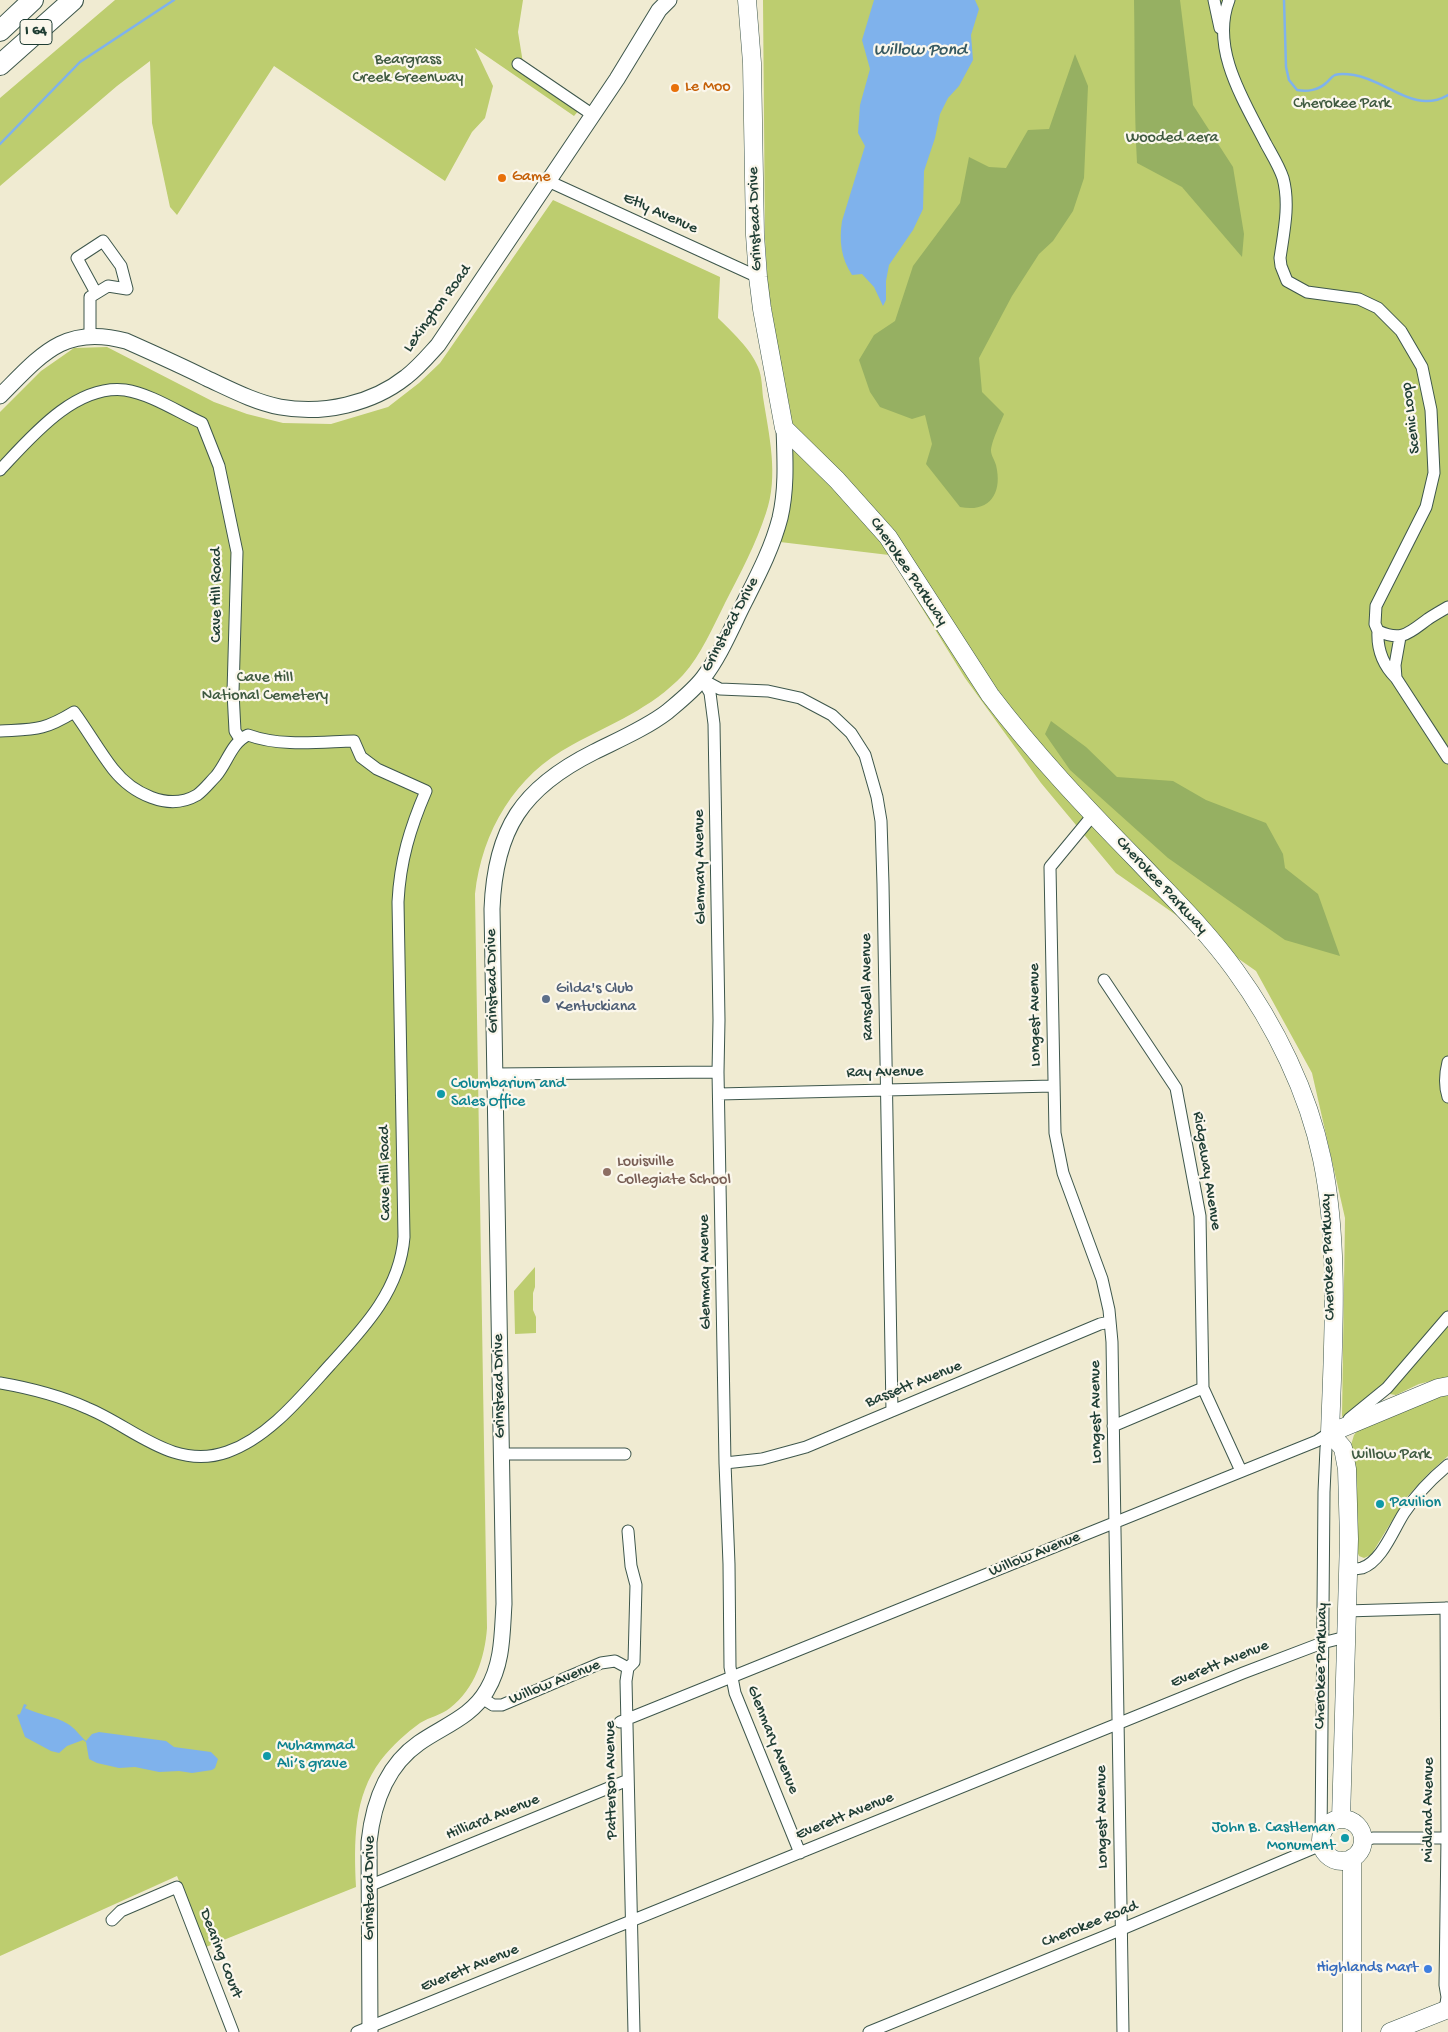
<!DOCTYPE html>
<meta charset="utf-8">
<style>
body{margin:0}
canvas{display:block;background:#f0ebd2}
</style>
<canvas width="1448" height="2032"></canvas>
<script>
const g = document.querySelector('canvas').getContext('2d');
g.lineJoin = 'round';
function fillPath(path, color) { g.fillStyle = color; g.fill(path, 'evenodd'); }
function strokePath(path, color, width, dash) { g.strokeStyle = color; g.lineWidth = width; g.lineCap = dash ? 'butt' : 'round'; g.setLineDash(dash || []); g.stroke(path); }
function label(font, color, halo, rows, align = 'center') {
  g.font = font + ' "Gochi Hand",sans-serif'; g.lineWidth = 4.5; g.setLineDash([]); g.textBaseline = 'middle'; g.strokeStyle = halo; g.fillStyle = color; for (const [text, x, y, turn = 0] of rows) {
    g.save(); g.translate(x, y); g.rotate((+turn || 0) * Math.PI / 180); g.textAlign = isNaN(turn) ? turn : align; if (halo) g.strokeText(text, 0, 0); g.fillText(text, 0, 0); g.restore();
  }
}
fillPath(new Path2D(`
 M 115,0 L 523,0 L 518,32 L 523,63 L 584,104 L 574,116 L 475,48 L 493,86 L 485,118 L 472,132 L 445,181 L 274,66 L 177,215 L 170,207 L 152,123 L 150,61 L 117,86 L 0,186 L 0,98 Z
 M 763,0 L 1448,0 L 1448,1379 L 1443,1378 L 1419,1384 L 1396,1395 L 1376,1392 L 1342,1417 L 1345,1218 L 1312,1073 L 1256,971 L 1116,873 L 1041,783 L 965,678 L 889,555 L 780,542 L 790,501 L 793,473 L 790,409 L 778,349 L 768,288 L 765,239 Z
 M 553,200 L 720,277 L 718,318 C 731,331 751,349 758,367 C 762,376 762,388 763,397 C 769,435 779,476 766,513 C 756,544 740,574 725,603 C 713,627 701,655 683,675 C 652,708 611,724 572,745 C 515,775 482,831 475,894 L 487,1628 C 485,1657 475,1689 450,1708 C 441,1715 430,1717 420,1723 C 406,1733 392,1746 381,1760 C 353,1797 354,1842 356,1887 L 206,1947 L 177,1876 L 0,1956 L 0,412 L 41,371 L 74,348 L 107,347 L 214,402 L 247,414 L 283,423 L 331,424 L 388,407 L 419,383 L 440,363 Z
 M 535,1267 L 535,1287 L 533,1293 L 533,1310 L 536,1317 L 536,1333 L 515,1334 L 514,1291 Z
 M 1448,1394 L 1448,1456 L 1429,1473 L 1406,1498 L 1371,1555 L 1364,1558 L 1359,1556 L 1357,1551 L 1357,1494 L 1351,1445 L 1354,1435 L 1359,1429 L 1416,1403 Z`), '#bdcd6f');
fillPath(new Path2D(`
 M 1134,0 L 1180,0 L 1193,105 L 1233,167 L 1244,234 L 1242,257 L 1182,187 L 1137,163 C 1134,108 1135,54 1134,0 Z
 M 1075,54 L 1088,86 L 1084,178 L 1073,211 L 1053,241 L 1039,254 L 1012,296 L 979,358 L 982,392 L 1004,414 C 1001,422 991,442 991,451 C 991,455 995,461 996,465 C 1003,494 989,513 960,507 L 926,464 L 932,444 L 925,415 L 912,419 L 880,407 L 870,392 L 859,360 L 874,335 L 895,321 L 913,266 L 960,203 L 969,157 L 989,167 L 1006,168 L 1028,130 L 1049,129 Z
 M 1051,721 L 1086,747 L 1117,777 L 1173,781 L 1206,800 L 1266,823 L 1283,854 L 1285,868 L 1318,894 L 1340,956 L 1285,940 L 1168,858 L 1070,770 L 1045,734 Z`), '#96b062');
fillPath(new Path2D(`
 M 874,0 L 975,0 L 979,9 L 971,35 L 973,60 L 959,86 L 948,98 L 940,114 L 935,138 L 924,171 L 923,209 L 913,230 L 889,265 L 886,281 L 886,300 L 883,306 L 874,287 L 862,274 L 852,275 C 841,258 839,241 842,221 L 865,146 L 858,133 L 860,105 L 870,69 L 862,40 Z
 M 24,1704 L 27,1705 L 25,1708 C 39,1715 55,1716 68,1724 C 75,1728 80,1736 86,1741 L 92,1734 L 99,1732 L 166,1741 L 174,1747 L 211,1752 L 218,1759 L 215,1768 L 212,1770 L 192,1773 L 179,1771 L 159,1772 L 135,1767 L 119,1768 L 97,1763 L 89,1759 L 86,1742 L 83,1740 L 67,1746 L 59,1753 L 51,1751 L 25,1737 L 17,1715 L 20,1714 Z`), '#7fb2ec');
strokePath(new Path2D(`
 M 1284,0 L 1286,67 L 1289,80 L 1297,90 C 1307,92 1319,90 1326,83 C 1329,81 1331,77 1335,75 C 1341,73 1348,74 1354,75 C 1387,80 1414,115 1448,95
 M 0,144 L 80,62 L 174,0`), '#7fb2ec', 2.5);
const street = new Path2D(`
 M 1214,0 L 1220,28
 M 1229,0 C 1210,49 1244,101 1266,144 C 1272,155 1279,166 1283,178 C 1290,204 1284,231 1280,258 L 1281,266 L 1287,281 L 1307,292 L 1359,299 L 1378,308 L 1401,331 L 1422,367 L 1431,410 L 1434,473 L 1426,507 L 1376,606 L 1375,624 L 1378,631 C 1402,642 1409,633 1428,619 C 1434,615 1441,611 1448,607
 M 518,64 L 593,115
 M 548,181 L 758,277
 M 90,336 L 90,297 L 108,286 L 127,289 L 121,266 L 103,241 L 77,258 L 96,293
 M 0,470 C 31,437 75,384 125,390 C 151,394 178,412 202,423 L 219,466 L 237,552 L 233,692 L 235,731 L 240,739
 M 1378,631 C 1377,649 1383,665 1396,678 L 1448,758
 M 1396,678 L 1395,665 L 1400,637
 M 702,679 L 710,693 L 714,724 L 719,1020 L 718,1072 L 725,1463 L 729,1564 L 730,1667 L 735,1693 L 800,1853
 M 703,680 L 720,689 L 768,691 L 800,698 L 832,715 L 851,733 L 865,755 L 877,797 L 881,821 L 883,884 L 892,1411
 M 0,731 C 35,729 43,731 74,712 C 88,731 99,751 113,769 C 132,793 168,812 197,795 C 204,790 210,782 216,776 C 227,763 232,742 248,735 C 281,747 319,742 354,741 L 361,757 L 377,769 L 426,791 C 410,828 400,861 398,902 L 404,1237 C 400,1290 364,1328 330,1365 C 301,1397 268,1438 227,1452 C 173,1471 132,1426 87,1408 C 60,1396 29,1388 0,1383
 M 1093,815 L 1050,867 L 1055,1133 L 1063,1173 L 1102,1279 L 1109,1310 L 1112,1342 L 1123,2032
 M 1104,980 L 1176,1088 L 1200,1216 L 1203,1388 L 1241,1471
 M 1448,1062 C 1445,1074 1444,1085 1448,1097
 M 495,1074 L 718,1072
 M 719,1094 L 1053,1086
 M 1349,1419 L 1387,1388 L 1448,1317
 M 1113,1426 L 1203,1388
 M 501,1454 L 625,1454
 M 725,1463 L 762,1459 L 806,1447 L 1100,1324 L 1110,1322
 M 628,1531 L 631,1566 L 636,1585 L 634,1662 L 628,1668 L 626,1681 L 634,2032
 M 1347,1570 C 1352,1569 1358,1569 1362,1568 C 1382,1561 1393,1530 1404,1513 C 1416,1495 1431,1479 1448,1465
 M 1346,1611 L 1448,1608
 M 482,1698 L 493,1705 L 502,1705 L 601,1663 L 615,1661 L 628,1668
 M 620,1722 L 1317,1441 L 1334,1430
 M 1321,1840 L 1324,1492 L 1326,1448 L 1330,1433
 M 1362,1841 L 1373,1838 L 1447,1838
 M 371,1885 L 628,1780
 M 112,1920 L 121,1911 L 177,1887 L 233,2032
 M 1445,2010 L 1447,1997 L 1445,1985 L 1447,1838 L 1446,1608
 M 357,2032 L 1243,1673 L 1322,1643 L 1346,1637
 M 869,2032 L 1108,1935 L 1321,1845`);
const secondary = new Path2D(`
 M 0,396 C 41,355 64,324 126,341 C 153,353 180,365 206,378 C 230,389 254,402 280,407 C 323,415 372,404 406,377 C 418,368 428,356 438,345 L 617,79 L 659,10 L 669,0
 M 370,2032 L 369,1842 C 373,1804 386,1766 419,1743 C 443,1726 472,1717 487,1690 C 503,1663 502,1634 504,1604 L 492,909 C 495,829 522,788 594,752 C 618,740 646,728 667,712 C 680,701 693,691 703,678 C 720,656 731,629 743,605 C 757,577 772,549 780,518 C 787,488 785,458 784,428`);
const primary = new Path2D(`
 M 747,0 L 752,63 L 755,235 L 758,277 L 762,309 L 784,428 L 837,480 L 888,537 L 990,695 C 1035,754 1086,808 1138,861 C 1171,896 1206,930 1235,970 C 1275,1025 1308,1092 1322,1159 C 1340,1246 1333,1345 1330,1433 L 1343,1448 L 1347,1469 L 1349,1539 L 1341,1819
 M 1330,1433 L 1438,1388 L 1448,1386
 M1321 1840a21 21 0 1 1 42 0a21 21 0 1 1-42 0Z
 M 1352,1858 L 1352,2032
 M 1390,2032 L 1448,2009`);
const highway = new Path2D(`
 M 0,31 L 33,0
 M 0,65 L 73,0`);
strokePath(street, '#3e574c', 13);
strokePath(secondary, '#3e574c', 17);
strokePath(primary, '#3e574c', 19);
strokePath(highway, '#3e574c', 22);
strokePath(street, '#fff', 11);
strokePath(secondary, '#fff', 15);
strokePath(primary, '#fff', 18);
strokePath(highway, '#fff', 20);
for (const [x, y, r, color] of [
 [675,88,5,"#e8710a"],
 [502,178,5,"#e8710a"],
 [546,999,5,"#5c6f8a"],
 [441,1094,5,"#0f9aa8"],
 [607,1172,5,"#8d6e63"],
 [1380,1504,5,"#0f9aa8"],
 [267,1756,5,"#0f9aa8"],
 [1345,1838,5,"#0f9aa8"],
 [1428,1969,5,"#3f7fe0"]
]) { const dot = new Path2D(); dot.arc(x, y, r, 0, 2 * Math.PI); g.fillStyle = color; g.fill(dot); strokePath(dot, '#fbf7ec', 2); }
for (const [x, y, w] of [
 [36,32,32]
]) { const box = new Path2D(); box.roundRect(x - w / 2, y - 12.5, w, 25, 4); g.fillStyle = '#fbf7ec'; g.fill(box); strokePath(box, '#1f3d34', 1); }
label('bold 15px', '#1f3d34', null, [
 ["I 64",36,32]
]);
label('16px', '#3f5a40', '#fbf7ec', [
 ["Beargrass",408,61],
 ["Creek Greenway",408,79],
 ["Cherokee Park",1342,105],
 ["Wooded aera",1172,139],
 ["Cave Hill",265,679],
 ["National Cemetery",265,697],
 ["Willow Park",1391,1456]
]);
label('16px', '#c56008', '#fbf7ec', [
 ["Le Moo",685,88],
 ["Game",512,178]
], 'left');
label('16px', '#1f3d34', '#fbf7ec', [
 ["Etly Avenue",660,214,24],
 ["Grinstead Drive",756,219,-92],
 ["Lexington Road",438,309,-54],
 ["Scenic Loop",1412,418,-97],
 ["Cherokee Parkway",908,572,56],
 ["Cave Hill Road",218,595,-90],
 ["Grinstead Drive",731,625,-62],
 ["Glenmary Avenue",701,867,-91],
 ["Cherokee Parkway",1161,886,47],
 ["Grinstead Drive",493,981,-91],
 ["Ransdell Avenue",868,987,-91],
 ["Longest Avenue",1036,1015,-91],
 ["Ray Avenue",885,1073,-1],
 ["Ridgeway Avenue",1206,1171,81],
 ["Cave Hill Road",386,1173,-91],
 ["Cherokee Parkway",1329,1257,-92],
 ["Glenmary Avenue",706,1272,-91],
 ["Bassett Avenue",914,1385,-22],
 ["Grinstead Drive",500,1386,-91],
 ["Longest Avenue",1097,1412,-91],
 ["Willow Avenue",1035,1555,-22],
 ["Everett Avenue",1220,1665,-22],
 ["Cherokee Parkway",1322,1666,-89],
 ["Willow Avenue",555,1683,-22],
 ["Glenmary Avenue",772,1740,68],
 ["Patterson Avenue",612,1780,-91],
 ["Midland Avenue",1430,1810,-90],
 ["Everett Avenue",845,1817,-22],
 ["Longest Avenue",1103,1817,-91],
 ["Hilliard Avenue",493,1818,-22],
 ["Grinstead Drive",371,1888,-90],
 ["Cherokee Road",1090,1925,-22],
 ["Dearing Court",220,1954,69],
 ["Everett Avenue",470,1969,-22]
]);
label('16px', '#4e5e75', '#fbf7ec', [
 ["Gilda's Club",556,990],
 ["Kentuckiana",556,1008]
], 'left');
label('16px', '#0d838f', '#fbf7ec', [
 ["Columbarium and",451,1085],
 ["Sales Office",451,1103],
 ["Pavilion",1390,1504],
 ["Muhammad",277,1747],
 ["Ali’s grave",277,1765],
 ["John B. Castleman",1335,1829,"right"],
 ["Monument",1335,1847,"right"]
], 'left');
label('16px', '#785e54', '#fbf7ec', [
 ["Louisville",617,1163],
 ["Collegiate School",617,1181]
], 'left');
label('16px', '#366cbe', '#fbf7ec', [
 ["Highlands Mart",1418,1969]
], 'right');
label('italic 18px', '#375a62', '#fbf7ec', [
 ["Willow Pond",920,51]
]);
</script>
